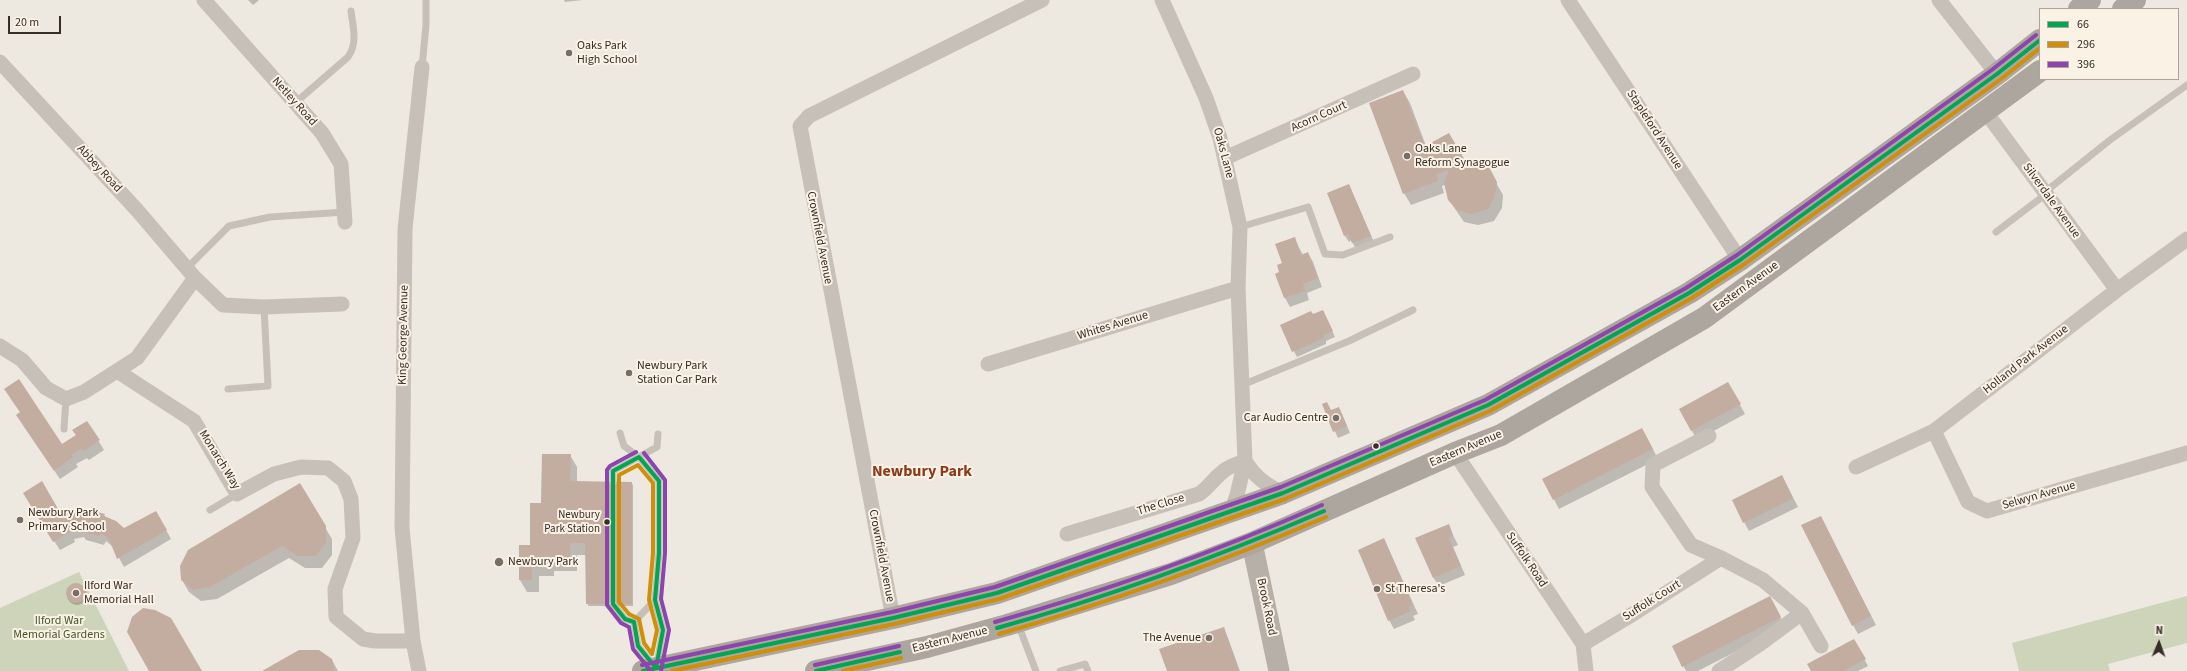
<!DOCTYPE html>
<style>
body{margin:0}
#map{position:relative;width:2187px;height:671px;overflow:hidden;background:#ede8e0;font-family:"Source Sans 3",sans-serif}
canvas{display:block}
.legend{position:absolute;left:2039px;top:8px;width:140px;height:72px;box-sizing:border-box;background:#fbf2e6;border:1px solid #ada39a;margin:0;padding:5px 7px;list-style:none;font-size:12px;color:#372d27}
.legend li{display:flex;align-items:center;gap:8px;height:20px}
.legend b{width:20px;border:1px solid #ada39a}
.north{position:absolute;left:2139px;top:623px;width:40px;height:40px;-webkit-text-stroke:3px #fbf2e6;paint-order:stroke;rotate:2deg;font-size:11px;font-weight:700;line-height:16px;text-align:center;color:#372d27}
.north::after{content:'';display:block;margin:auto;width:14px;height:18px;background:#372d27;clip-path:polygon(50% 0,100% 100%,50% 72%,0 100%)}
.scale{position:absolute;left:8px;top:16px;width:53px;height:18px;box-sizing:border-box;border:2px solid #372d27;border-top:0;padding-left:5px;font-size:12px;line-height:14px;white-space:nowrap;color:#372d27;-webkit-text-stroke:3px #fbf2e6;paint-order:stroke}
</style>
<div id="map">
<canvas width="2187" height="671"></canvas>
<ul class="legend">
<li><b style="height:5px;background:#00a651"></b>66</li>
<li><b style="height:5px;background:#d18e08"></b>296</li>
<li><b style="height:5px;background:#8e44ad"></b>396</li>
</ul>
<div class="north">N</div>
<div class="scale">20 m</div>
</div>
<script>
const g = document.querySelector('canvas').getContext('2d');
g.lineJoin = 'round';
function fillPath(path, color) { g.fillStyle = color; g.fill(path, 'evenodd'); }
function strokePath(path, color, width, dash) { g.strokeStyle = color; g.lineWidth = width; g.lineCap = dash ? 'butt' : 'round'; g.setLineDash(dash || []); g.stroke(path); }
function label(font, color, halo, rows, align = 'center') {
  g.font = font + ' "Source Sans 3",sans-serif'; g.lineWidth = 4; g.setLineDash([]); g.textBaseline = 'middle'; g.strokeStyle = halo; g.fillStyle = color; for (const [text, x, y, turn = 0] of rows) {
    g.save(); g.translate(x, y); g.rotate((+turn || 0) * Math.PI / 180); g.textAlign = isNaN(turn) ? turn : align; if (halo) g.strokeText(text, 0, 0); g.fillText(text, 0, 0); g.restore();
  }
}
fillPath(new Path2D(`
 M 79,572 L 129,671 L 0,671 L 0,608 Z
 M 2187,596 L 2187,643 L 2108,664 L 2110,671 L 2019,671 L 2012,643 Z`), '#cdd4b9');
fillPath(new Path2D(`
 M 248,0 L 259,0 L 253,5 Z
 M 564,0 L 582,0 L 565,2 Z
 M 1403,91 L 1410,103 L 1426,146 L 1466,163 L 1495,181 L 1503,195 L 1502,208 L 1494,221 L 1478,225 L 1464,222 L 1449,200 L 1445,185 L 1442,186 L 1444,193 L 1411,205 L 1404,193 Z
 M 1349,185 L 1374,242 L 1356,249 L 1351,240 L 1349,242 L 1345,236 L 1328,194 Z
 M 1294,238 L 1303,255 L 1308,253 L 1313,262 L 1322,287 L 1307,293 L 1309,300 L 1290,307 L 1285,298 L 1281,273 Z
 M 1326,317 L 1335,337 L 1326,341 L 1326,344 L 1297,357 L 1281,326 Z
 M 1728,383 L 1745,414 L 1697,440 L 1680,409 Z
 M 10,398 L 62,446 L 77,436 L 87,422 L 104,450 L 89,460 L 87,458 L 76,464 L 78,467 L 60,479 L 23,424 L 21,413 Z
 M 1323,405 L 1331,411 L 1342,414 L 1350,433 L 1338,438 Z
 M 1647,438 L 1658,459 L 1559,509 L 1544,480 Z
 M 570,455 L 577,467 L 577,482 L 631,483 L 633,485 L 633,606 L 588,606 L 587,555 L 577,555 L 577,571 L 554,571 L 554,576 L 539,576 L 539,592 L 527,592 L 520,580 L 542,504 Z
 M 1782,476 L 1798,507 L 1749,531 L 1744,522 Z
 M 299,484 L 332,539 L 332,555 L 322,568 L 305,568 L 289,558 L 217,599 L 201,601 L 189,592 L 182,580 Z
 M 29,502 L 60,515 L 104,515 L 106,519 L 124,529 L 156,512 L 171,539 L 124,567 L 113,547 L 106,541 L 104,545 L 86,540 L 84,537 L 74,539 L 75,542 L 60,550 Z
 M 1448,525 L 1458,545 L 1453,547 L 1465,575 L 1439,586 L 1433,577 Z
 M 1825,526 L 1876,625 L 1858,634 L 1853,625 Z
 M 1384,539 L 1418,614 L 1413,616 L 1415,620 L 1394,629 L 1389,620 Z
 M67 595a10 10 0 1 1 20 0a10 10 0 1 1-20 0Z
 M 1775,606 L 1785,626 L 1698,671 L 1686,671 L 1673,647 Z
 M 1223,629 L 1228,638 L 1240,671 L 1168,671 Z
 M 1854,640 L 1868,666 L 1858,671 L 1812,671 Z
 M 332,660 L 338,671 L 264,671 Z`), '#0003');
fillPath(new Path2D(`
 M 1403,90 L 1425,146 L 1449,133 L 1466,162 L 1476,161 L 1489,167 L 1497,182 L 1495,196 L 1488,209 L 1471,214 L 1457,210 L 1448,200 L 1444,183 L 1449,170 L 1436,174 L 1438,181 L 1403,194 L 1369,103 Z
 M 1349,184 L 1371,236 L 1352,243 L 1348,234 L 1344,236 L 1327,193 Z
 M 1295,237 L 1301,255 L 1308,252 L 1318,278 L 1303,284 L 1305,291 L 1284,298 L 1275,274 L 1279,272 L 1277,265 L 1282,263 L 1275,244 Z
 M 1323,310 L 1333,331 L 1323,335 L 1324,338 L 1292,352 L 1280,325 L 1311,311 L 1313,314 Z
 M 19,379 L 62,444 L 76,435 L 72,430 L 87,421 L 100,440 L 84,451 L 82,449 L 71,455 L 73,457 L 54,471 L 16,415 L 20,412 L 4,389 Z
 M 1728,382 L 1741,404 L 1691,431 L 1679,409 Z
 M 1327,402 L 1331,410 L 1339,407 L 1347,426 L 1333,432 L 1322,404 Z
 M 1642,428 L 1653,449 L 1553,500 L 1542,479 Z
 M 542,454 L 571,454 L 570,481 L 632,482 L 632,604 L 586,604 L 585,543 L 570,543 L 570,559 L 548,559 L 548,564 L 532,564 L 532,580 L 519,580 L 519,545 L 530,545 L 530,503 L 541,503 Z
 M 1782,475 L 1793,498 L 1743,523 L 1732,500 Z
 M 42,481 L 61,514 L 72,510 L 84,511 L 85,509 L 105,514 L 104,516 L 116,521 L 124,528 L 156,511 L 167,530 L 117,559 L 109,539 L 101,533 L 99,536 L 79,531 L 80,528 L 69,530 L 70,532 L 53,542 L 23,493 Z
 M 300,483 L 326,526 L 326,542 L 316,556 L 298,556 L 282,546 L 210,587 L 193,590 L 181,580 L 180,566 L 188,550 Z
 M 1821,516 L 1871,616 L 1852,626 L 1801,525 Z
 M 1449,524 L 1453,535 L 1449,538 L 1461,566 L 1433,578 L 1415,538 Z
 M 1384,538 L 1413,605 L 1409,607 L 1411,611 L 1388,621 L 1358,550 Z
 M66 593a10 10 0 1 1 20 0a10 10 0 1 1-20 0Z
 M 1770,596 L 1781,617 L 1682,667 L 1672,646 Z
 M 143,608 L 155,610 L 171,618 L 202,671 L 149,671 L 127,632 L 132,617 Z
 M 1224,627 L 1239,671 L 1167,671 L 1159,649 Z
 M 1854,639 L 1866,659 L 1843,671 L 1811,671 L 1807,664 Z
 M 299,650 L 319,650 L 332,659 L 335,671 L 262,671 Z`), '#c3aca0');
strokePath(new Path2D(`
 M 422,67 L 426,25 L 426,0
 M 295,103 L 348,57 C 358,43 353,27 351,11
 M 2045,192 L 2110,140 L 2187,85
 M 1240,227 L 1308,207 L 1325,254 L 1343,255 L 1390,237
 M 1996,232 L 2046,194
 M 187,268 L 229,226 L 270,217 L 345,212
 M 1242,385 L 1349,341 L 1413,310
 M 228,389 L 268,386 L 264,307
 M 64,429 L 66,399
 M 620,433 L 624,446 L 639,457 L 659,481 L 659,553 L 655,600 L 663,630 L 657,664
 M 613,482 L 613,471 L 657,447 L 658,434
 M 210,510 L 237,494
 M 613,604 L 625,619 L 634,622
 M 634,622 L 638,646 L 654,666
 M 634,622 L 655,600
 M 1018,624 L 1036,671
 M 1060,671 L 1085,664 L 1088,671`), '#c6c0b9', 7);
strokePath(new Path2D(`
 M 204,0 L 322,133 L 341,164 L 345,222
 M 1162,0 L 1206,98 L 1220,138 L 1240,227 L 1238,288 L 1245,461 L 1237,495 L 1231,512
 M 1568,0 L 1740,260
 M 1939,0 L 1997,74
 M 0,62 L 137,210 L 195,278 L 137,358 L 84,392 L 66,399 L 46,388 L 22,360 L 0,346
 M 1985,111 L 2117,290
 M 1225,158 L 1413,74
 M 195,278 L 223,305 L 264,307 L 342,304
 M 988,364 L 1238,288
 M 117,371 L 194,421 L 237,494 L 274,474 L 301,467 L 328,468 L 344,481 L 351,499 L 353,538 L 335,589 L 336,617 L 363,639 L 375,641 L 413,641
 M 1934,431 L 1968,502 L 1987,511 L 2187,453
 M 1709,436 L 1653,465 L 1652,487 L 1691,545 L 1721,558 L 1763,580 L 1802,613 L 1821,646
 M 1455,453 L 1583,644 L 1586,671
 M 1245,461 C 1255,477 1266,485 1283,493
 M 1856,467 L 1934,431 L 2117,290 L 2187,239
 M 1067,534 L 1199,494 C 1208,488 1212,481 1220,474 C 1227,467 1236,464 1245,461
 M 893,618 L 800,126 L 809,116 L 1042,0
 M 1583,644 L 1633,614 L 1721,558
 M 419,671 L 413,641 L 402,528 L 405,229 L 422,67
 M 1719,671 L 1760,644 L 1802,613`), '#c6c0b9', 15);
strokePath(new Path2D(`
 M 1252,543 L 1279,671`), '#b7b0a9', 21);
strokePath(new Path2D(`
 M 2079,9 L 2090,0
 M 2123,9 L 2135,0
 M 643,671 L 893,618 L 997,593 L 1283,493 L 1488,405 L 1689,293 L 1740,260 L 1997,74 L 2040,40
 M 816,671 L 927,647 L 1007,625 L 1171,574 L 1252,543 L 1455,453 L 1501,435 L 1704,318 L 2040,71`), '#aca69f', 22);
strokePath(new Path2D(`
 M 639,457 L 659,481 L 659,553 L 655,600 L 663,630 L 656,668 L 638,646 L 634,622 L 625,619 L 613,604 L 613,471 Z
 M 997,628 C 1109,597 1217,557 1324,511
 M 643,671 L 893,618 L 997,593 L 1283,493 L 1488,405 L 1689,293 L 1740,260 L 1997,74 L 2040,40
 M 816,671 L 900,652`), '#00a651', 4);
strokePath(new Path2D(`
 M 638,465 L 653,483 L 653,553 L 649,600 L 657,630 L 652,654 L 644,643 L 639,619 L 629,614 L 619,602 L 619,475 Z
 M 999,634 C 1111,602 1219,563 1326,517
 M 672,671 L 894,624 L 999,599 L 1285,499 L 1490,411 L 1692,298 L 1743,265 L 2001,79 L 2040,48
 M 843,671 L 901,658`), '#d18e08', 4);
strokePath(new Path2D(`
 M 636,452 L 610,466 L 607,470 L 607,605 L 621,623 L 629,627 L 633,649 L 651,671
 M 644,453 L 665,480 L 665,553 L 661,599 L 669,630 L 661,671
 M 995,622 C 1107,591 1215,552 1322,505
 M 642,665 L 892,612 L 995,587 L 1281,487 L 1485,400 L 1686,288 L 1737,255 L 1993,69 L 2036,35
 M 815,665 L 899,646`), '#8e44ad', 4);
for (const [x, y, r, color] of [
 [569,53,4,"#776e68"],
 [1407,156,4,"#776e68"],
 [629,373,4,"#776e68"],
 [1336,418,4,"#776e68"],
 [1376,446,3.5,"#372d27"],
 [20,520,4,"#776e68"],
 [607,522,3.5,"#372d27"],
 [499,562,5,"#776e68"],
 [1377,589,4,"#776e68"],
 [76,593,4,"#776e68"],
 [1209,638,4,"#776e68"]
]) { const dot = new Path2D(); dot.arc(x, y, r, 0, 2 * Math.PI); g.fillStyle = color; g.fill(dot); strokePath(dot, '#fbf2e6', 1.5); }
label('11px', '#372d27', '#fbf2e6', [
 ["Newbury",600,516],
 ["Park Station",600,530]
], 'right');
label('12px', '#372d27', '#fbf2e6', [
 ["Oaks Park",577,46],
 ["High School",577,60],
 ["Oaks Lane",1415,149],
 ["Reform Synagogue",1415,163],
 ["Newbury Park",637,366],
 ["Station Car Park",637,380],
 ["Car Audio Centre",1328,418,"right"],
 ["Newbury Park",28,513],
 ["Primary School",28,527],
 ["Newbury Park",508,562],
 ["Ilford War",84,586],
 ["Memorial Hall",84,600],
 ["St Theresa's",1385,589],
 ["The Avenue",1201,638,"right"]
], 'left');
label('12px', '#372d27', '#fbf2e6', [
 ["Netley Road",294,102,48],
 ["Acorn Court",1319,117,-24],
 ["Stapleford Avenue",1654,130,57],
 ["Oaks Lane",1223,153,75],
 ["Abbey Road",99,169,47],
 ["Silverdale Avenue",2051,201,54],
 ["Crownfield Avenue",819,238,79],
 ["Eastern Avenue",1746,287,-36],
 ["Whites Avenue",1113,326,-17],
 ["King George Avenue",404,335,-89],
 ["Holland Park Avenue",2026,360,-38],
 ["Eastern Avenue",1466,449,-23],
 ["Monarch Way",219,460,58],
 ["Selwyn Avenue",2039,496,-16],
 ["The Close",1161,505,-17],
 ["Crownfield Avenue",881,556,79],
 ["Suffolk Road",1526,560,56],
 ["Suffolk Court",1652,601,-32],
 ["Brook Road",1266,607,78],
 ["Eastern Avenue",950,640,-14]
]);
label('12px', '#445829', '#fbf2e6', [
 ["Ilford War",59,621],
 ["Memorial Gardens",59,635]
]);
label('bold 16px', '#8c3b1a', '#fbf2e6', [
 ["Newbury Park",922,472]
]);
</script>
